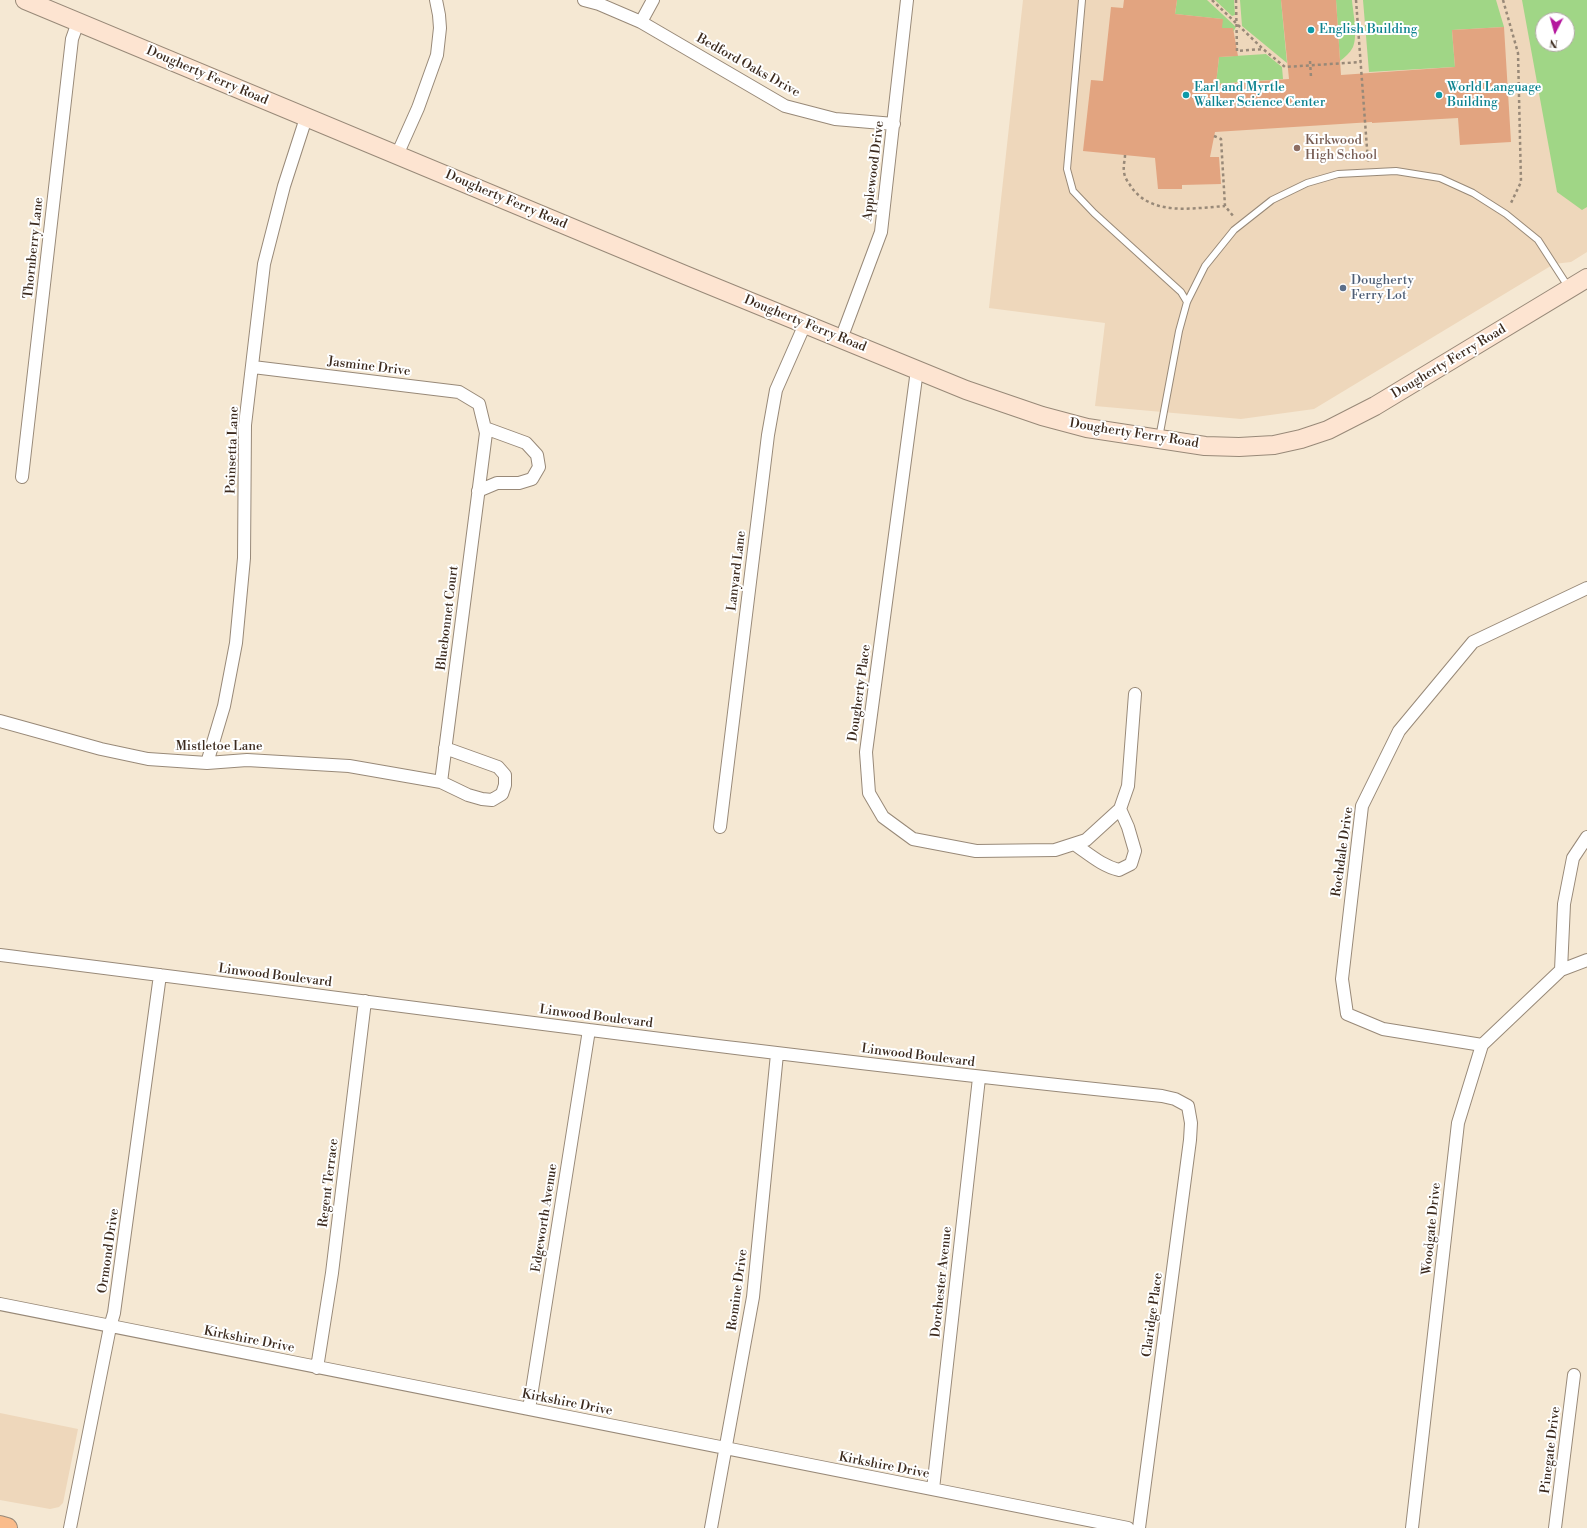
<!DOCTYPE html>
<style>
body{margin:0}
#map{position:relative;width:1587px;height:1528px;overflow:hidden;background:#f5e8d3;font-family:"Libre Bodoni",serif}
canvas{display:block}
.north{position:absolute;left:1535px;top:12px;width:40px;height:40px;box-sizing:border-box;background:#fff;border:1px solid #b1aaa5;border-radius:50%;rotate:186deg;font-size:11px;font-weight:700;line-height:16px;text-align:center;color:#3b2a1e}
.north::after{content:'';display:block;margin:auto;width:14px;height:18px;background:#b5179e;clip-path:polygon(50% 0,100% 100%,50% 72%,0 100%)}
</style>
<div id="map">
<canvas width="1587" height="1528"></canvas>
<div class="north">N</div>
</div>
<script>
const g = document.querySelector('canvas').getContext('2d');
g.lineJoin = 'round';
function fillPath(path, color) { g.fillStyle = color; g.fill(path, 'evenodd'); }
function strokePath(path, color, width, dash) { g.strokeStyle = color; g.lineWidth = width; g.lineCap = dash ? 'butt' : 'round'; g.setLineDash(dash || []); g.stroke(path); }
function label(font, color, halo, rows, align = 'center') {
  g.font = font + ' "Libre Bodoni",serif'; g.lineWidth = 4; g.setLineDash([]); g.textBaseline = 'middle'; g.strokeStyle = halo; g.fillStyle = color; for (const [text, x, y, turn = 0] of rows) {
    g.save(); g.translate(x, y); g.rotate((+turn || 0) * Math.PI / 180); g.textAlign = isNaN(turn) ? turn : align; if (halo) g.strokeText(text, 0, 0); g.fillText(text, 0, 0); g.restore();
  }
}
fillPath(new Path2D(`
 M 1023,0 L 1587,0 L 1587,252 L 1571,262 L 1554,264 L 1314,409 L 1241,419 L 1095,406 L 1105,323 L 989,308 ZM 1543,20 L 1567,20 L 1567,44 L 1543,44 Z
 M 0,1413 L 78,1429 L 63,1503 L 59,1507 L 50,1509 L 0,1500 Z`), '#eed7bb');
fillPath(new Path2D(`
 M 1177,0 L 1207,0 L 1236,27 L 1233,32 L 1232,28 L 1222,28 L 1222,19 L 1175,14 Z
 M 1215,0 L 1234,0 L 1235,15 L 1232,16 Z
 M 1240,0 L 1281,0 L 1287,63 L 1242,26 Z
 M 1336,0 L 1352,0 C 1353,12 1358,36 1353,47 C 1350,53 1345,57 1340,61 Z
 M 1363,0 L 1496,0 L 1504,27 L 1452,30 L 1455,67 L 1369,72 Z
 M 1522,0 L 1587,0 L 1587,207 L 1582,210 L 1557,192 ZM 1543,20 L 1567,20 L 1567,44 L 1543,44 Z
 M 1266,54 L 1282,67 L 1283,79 L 1216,84 L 1219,57 Z`), '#a0d686');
fillPath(new Path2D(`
 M 1124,0 L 1177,0 L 1175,14 L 1223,19 L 1222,28 L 1233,28 L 1238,56 L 1219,57 L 1216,84 L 1289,79 L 1281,0 L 1336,0 L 1341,75 L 1455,67 L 1452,30 L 1504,27 L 1511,142 L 1460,145 L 1458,118 L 1372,123 L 1372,122 L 1215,132 L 1210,157 L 1219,157 L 1221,184 L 1182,185 L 1182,189 L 1158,189 L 1155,158 L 1083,151 L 1091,80 L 1103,81 L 1111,7 L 1123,8 Z`), '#e2a480');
const lane = new Path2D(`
 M 1082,0 L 1067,169 L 1073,191 L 1094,213 L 1181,292 L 1187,302
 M 1159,438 L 1179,331 L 1187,302 L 1205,266 L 1234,230 L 1272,200 L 1307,183 L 1338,174 L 1396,171 L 1440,178 L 1473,193 L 1506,214 L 1538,240 L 1569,288`);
const street = new Path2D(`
 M 584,0 L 599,4 L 641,22 L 785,106 L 835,119 L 894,124
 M 641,22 L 653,0
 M 397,155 L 418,108 L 437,55 L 440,28 L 439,15 L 436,0
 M 841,339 L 881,232 L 907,0
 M 253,367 L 459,392 L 479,404 L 486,433 L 441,782
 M 917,370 L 866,752 L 869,793 L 883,817 L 913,839 L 976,851 L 1055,850 L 1086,840 L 1120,809 L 1128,786 L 1135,694
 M 22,477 L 72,39 L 78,22
 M 478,491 L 497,483 L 519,483 L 532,479 L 539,467 L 537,455 L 526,443 L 485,428
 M 0,721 L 101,749 L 148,759 L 207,763 L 247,760 L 349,766 L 441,782 L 468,795 L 482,799 L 492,800 L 502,794 L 505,785 L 505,775 L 498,767 L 445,748
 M 207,763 L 224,706 L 236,643 L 244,558 L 245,425 L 264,264 L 284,186 L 306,118
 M 720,827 L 768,435 L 776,390 L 805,324
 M 1074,844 C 1089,854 1102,866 1119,870 L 1131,864 L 1135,851 L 1128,827 L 1120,809
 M 0,955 C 387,1003 774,1057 1162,1096 L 1175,1099 L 1188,1106 L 1191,1123 L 1190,1140 L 1139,1528
 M 1561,970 L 1564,904 L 1573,858 L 1587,837
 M 1482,1045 L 1383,1029 L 1347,1014 L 1342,979 L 1362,806 L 1399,731 L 1473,642 L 1587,588
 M 0,1304 L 1128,1528
 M 317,1368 L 332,1273 L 365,1001
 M 529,1409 L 589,1030
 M 933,1489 L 979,1078
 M 70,1528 L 110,1327 L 114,1313 L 160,975
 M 711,1528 L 753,1297 L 777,1054
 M 1412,1528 L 1458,1123 L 1482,1045 L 1561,970 L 1587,960
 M 1555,1528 L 1574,1375`);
const secondary = new Path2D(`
 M 25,0 L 685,275 L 966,390 L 1042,416 L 1087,428 L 1205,446 L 1239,447 L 1274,445 L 1301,439 L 1328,430 L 1375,406 L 1587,278`);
const primary = new Path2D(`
 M 0,1526 L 7,1528`);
strokePath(lane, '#988978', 8);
strokePath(street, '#988978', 14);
strokePath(secondary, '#988978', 20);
strokePath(primary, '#988978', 22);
strokePath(new Path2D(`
 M 1212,0 L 1263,49 L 1285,67 L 1361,62
 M 1236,0 L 1237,51 L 1263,49
 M 1356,0 L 1368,162
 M 1503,0 L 1518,53 L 1521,182 L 1510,205
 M 1310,61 L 1311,77
 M 1214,136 L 1221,139 L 1225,206 L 1234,217
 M 1125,155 C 1125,160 1123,166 1124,171 C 1124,176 1127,181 1130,185 C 1150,217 1193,208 1225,206`), '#988978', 2.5, [3, 3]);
strokePath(lane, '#fff', 6);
strokePath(street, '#fff', 12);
strokePath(secondary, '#fde4d1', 18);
strokePath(primary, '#fabc8b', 20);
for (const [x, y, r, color] of [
 [1311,30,4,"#0f9aa8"],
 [1186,95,4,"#0f9aa8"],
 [1439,95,4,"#0f9aa8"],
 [1297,148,4,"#8d6e63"],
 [1343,288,4,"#5c6f8a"]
]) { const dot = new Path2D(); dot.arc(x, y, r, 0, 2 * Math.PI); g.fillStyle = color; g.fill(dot); strokePath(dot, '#fff', 1.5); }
label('13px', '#0d838f', '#fff', [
 ["English Building",1319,30],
 ["Earl and Myrtle",1194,88],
 ["Walker Science Center",1194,103],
 ["World Language",1447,88],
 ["Building",1447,103]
], 'left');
label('13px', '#3b2a1e', '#fff', [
 ["Bedford Oaks Drive",748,66,29],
 ["Dougherty Ferry Road",207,76,23],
 ["Applewood Drive",874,171,-83],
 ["Dougherty Ferry Road",506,200,23],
 ["Thornberry Lane",34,248,-84],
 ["Dougherty Ferry Road",805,324,22],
 ["Dougherty Ferry Road",1449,362,-31],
 ["Jasmine Drive",369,367,7],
 ["Dougherty Ferry Road",1134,434,9],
 ["Poinsetta Lane",233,450,-88],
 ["Lanyard Lane",737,571,-83],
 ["Bluebonnet Court",448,618,-83],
 ["Dougherty Place",860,693,-82],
 ["Mistletoe Lane",219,747],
 ["Rochdale Drive",1343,852,-82],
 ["Linwood Boulevard",275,976,7],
 ["Linwood Boulevard",596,1017,7],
 ["Linwood Boulevard",918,1056,7],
 ["Regent Terrace",329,1183,-83],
 ["Edgeworth Avenue",545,1218,-81],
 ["Woodgate Drive",1432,1229,-84],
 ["Ormond Drive",109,1251,-82],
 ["Dorchester Avenue",942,1282,-84],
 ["Romine Drive",738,1290,-82],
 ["Claridge Place",1153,1315,-82],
 ["Kirkshire Drive",249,1340,11],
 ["Kirkshire Drive",567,1403,11],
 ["Pinegate Drive",1551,1450,-83],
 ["Kirkshire Drive",884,1466,11]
]);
label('13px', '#785e54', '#fff', [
 ["Kirkwood",1305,141],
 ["High School",1305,156]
], 'left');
label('13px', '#4e5e75', '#fff', [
 ["Dougherty",1351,281],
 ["Ferry Lot",1351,296]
], 'left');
</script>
